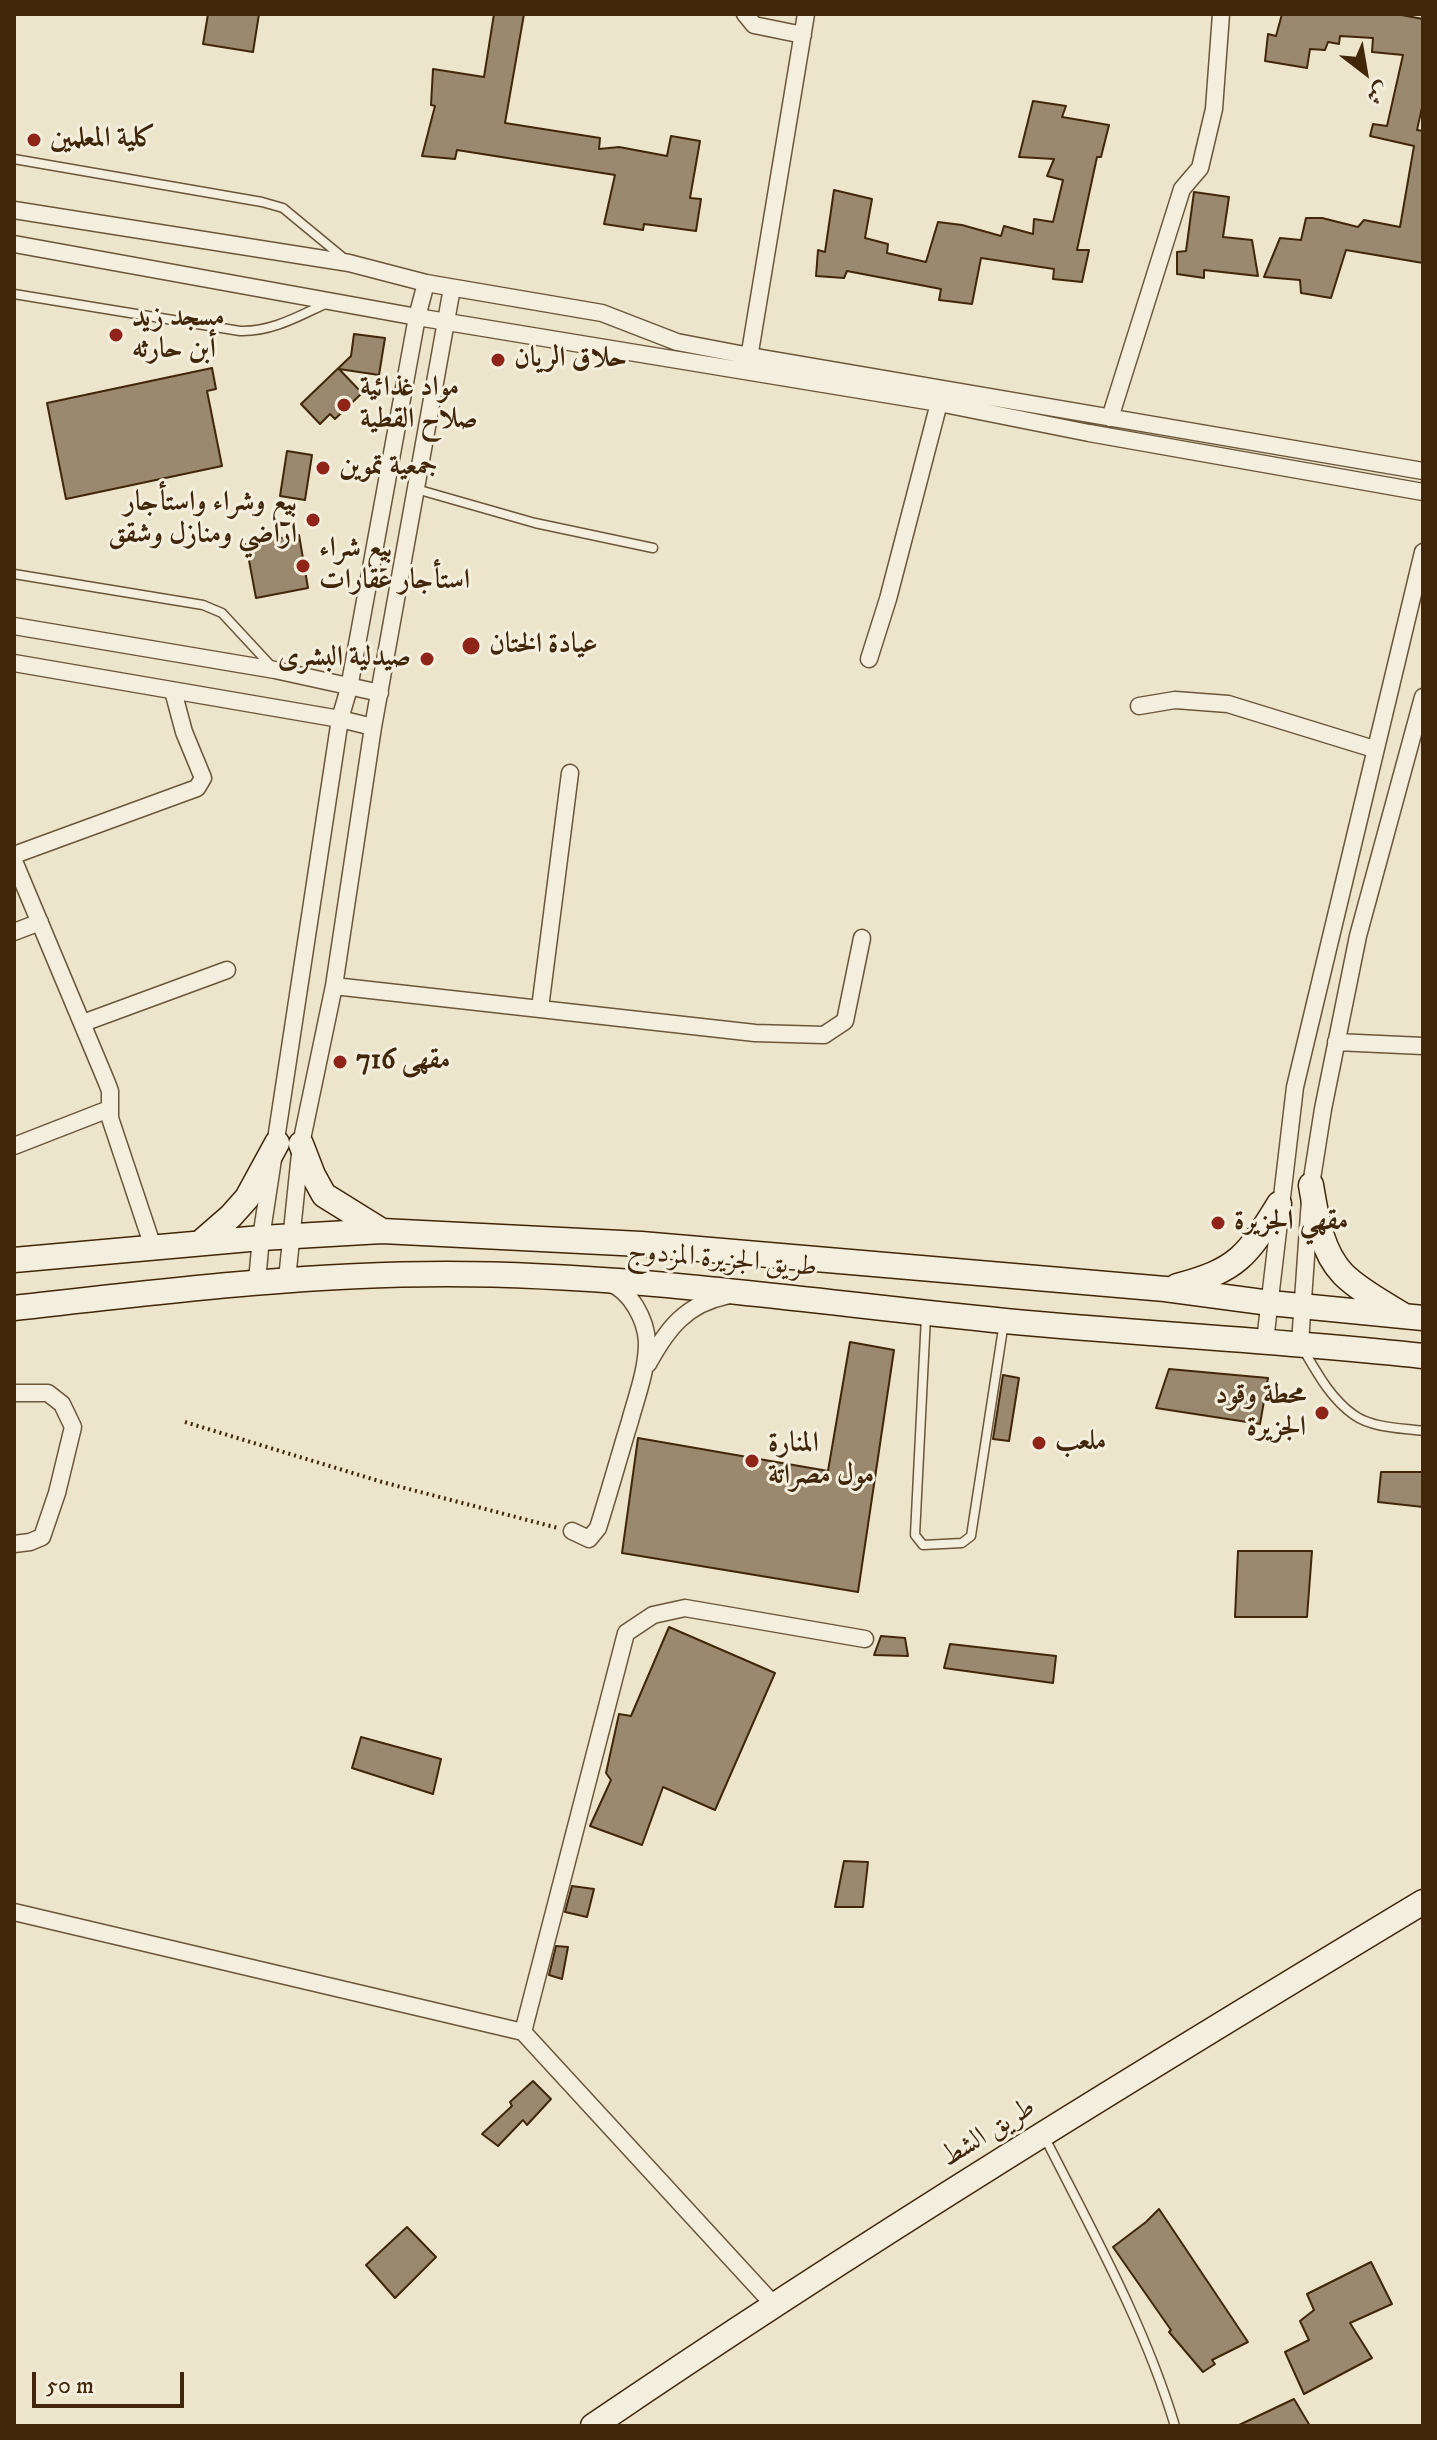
<!DOCTYPE html>
<meta charset="utf-8">
<style>
body{margin:0}
#map{position:relative;width:1437px;height:2440px;overflow:hidden;background:#ece5cb;font-family:"IM FELL DW Pica",Amiri,serif}
canvas{display:block}
.frame{position:absolute;inset:0;border:16px solid #412609;pointer-events:none}
.north{position:absolute;left:1325px;top:32px;width:80px;height:80px;-webkit-text-stroke:6px #f3eedd;paint-order:stroke;rotate:149deg;font-size:22px;font-weight:700;line-height:32px;text-align:center;color:#412609}
.north::after{content:'';display:block;margin:auto;width:28px;height:36px;background:#412609;clip-path:polygon(50% 0,100% 100%,50% 72%,0 100%)}
.scale{position:absolute;left:32px;top:2372px;width:152px;height:36px;box-sizing:border-box;border:4px solid #412609;border-top:0;padding-left:10px;font-size:24px;line-height:28px;white-space:nowrap;color:#412609;-webkit-text-stroke:6px #f3eedd;paint-order:stroke}
</style>
<div id="map">
<canvas width="1437" height="2440"></canvas>
<div class="frame"></div>
<div class="north">ش</div>
<div class="scale">50 m</div>
</div>
<script>
const g = document.querySelector('canvas').getContext('2d');
g.lineJoin = 'round';
function fillPath(path, color) { g.fillStyle = color; g.fill(path, 'evenodd'); }
function strokePath(path, color, width, dash) { g.strokeStyle = color; g.lineWidth = width; g.lineCap = dash ? 'butt' : 'round'; g.setLineDash(dash || []); g.stroke(path); }
function label(font, color, halo, rows, align = 'center') {
  g.font = font + ' "IM FELL DW Pica",Amiri,serif'; g.lineWidth = 6; g.setLineDash([]); g.textBaseline = 'middle'; g.strokeStyle = halo; g.fillStyle = color; for (const [text, x, y, turn = 0] of rows) {
    g.save(); g.translate(x, y); g.rotate((+turn || 0) * Math.PI / 180); g.textAlign = isNaN(turn) ? turn : align; if (halo) g.strokeText(text, 0, 0); g.fillText(text, 0, 0); g.restore();
  }
}
const building = new Path2D(`
 M 208,14 L 259,14 L 253,52 L 203,44 Z
 M 494,14 L 524,14 L 505,123 L 600,138 L 599,149 L 619,147 L 667,156 L 671,136 L 700,141 L 690,198 L 701,199 L 696,231 L 644,224 L 643,230 L 604,224 L 615,175 L 457,150 L 455,159 L 422,156 L 435,106 L 431,105 L 433,69 L 484,77 Z
 M 1282,14 L 1396,14 L 1423,19 L 1423,103 L 1417,130 L 1423,131 L 1423,263 L 1346,250 L 1331,298 L 1301,293 L 1300,280 L 1264,277 L 1280,238 L 1301,240 L 1306,218 L 1322,218 L 1358,227 L 1364,220 L 1400,227 L 1414,146 L 1370,136 L 1373,124 L 1387,126 L 1403,55 L 1372,52 L 1373,38 L 1340,36 L 1339,44 L 1328,42 L 1325,50 L 1310,49 L 1307,68 L 1265,61 L 1268,34 L 1276,36 Z
 M 1033,101 L 1066,106 L 1062,117 L 1109,125 L 1101,157 L 1097,157 L 1077,250 L 1089,250 L 1082,282 L 1053,279 L 1054,269 L 981,258 L 972,304 L 939,300 L 941,289 L 847,271 L 844,278 L 816,276 L 818,250 L 825,252 L 834,190 L 872,199 L 865,238 L 888,244 L 887,253 L 926,262 L 938,222 L 962,225 L 1001,236 L 1004,226 L 1033,234 L 1034,219 L 1053,222 L 1063,180 L 1047,176 L 1054,159 L 1019,157 Z
 M 1194,192 L 1229,197 L 1223,237 L 1252,240 L 1258,276 L 1204,270 L 1204,278 L 1177,274 L 1177,252 L 1186,251 Z
 M 354,334 L 385,338 L 379,375 L 339,369 L 362,393 L 335,419 L 330,414 L 320,424 L 301,404 L 351,356 Z
 M 212,368 L 216,389 L 207,391 L 222,466 L 66,499 L 47,403 Z
 M 287,451 L 312,455 L 305,500 L 280,496 Z
 M 299,535 L 308,588 L 256,598 L 246,544 Z
 M 850,1342 L 894,1350 L 858,1592 L 622,1553 L 638,1438 L 828,1471 Z
 M 1169,1369 L 1268,1378 L 1260,1424 L 1156,1408 Z
 M 1003,1375 L 1019,1378 L 1009,1441 L 993,1439 Z
 M 1381,1472 L 1423,1472 L 1423,1507 L 1378,1502 Z
 M 1238,1551 L 1312,1551 L 1307,1617 L 1235,1617 Z
 M 669,1627 L 775,1673 L 715,1810 L 663,1787 L 642,1845 L 590,1826 L 611,1780 L 606,1773 L 619,1714 L 631,1716 Z
 M 881,1636 L 905,1638 L 908,1656 L 874,1655 Z
 M 950,1644 L 1056,1656 L 1053,1683 L 944,1668 Z
 M 361,1737 L 441,1759 L 433,1794 L 352,1768 Z
 M 844,1861 L 868,1862 L 863,1907 L 835,1907 Z
 M 572,1886 L 594,1889 L 587,1917 L 565,1912 Z
 M 556,1946 L 568,1947 L 562,1979 L 549,1975 Z
 M 533,2081 L 551,2099 L 527,2125 L 523,2120 L 498,2146 L 482,2134 L 512,2106 L 510,2102 Z
 M 1159,2209 L 1248,2342 L 1212,2360 L 1215,2364 L 1203,2372 L 1169,2332 L 1171,2330 L 1113,2247 L 1146,2222 Z
 M 407,2227 L 436,2257 L 395,2298 L 366,2265 Z
 M 1371,2262 L 1392,2304 L 1350,2323 L 1372,2358 L 1304,2394 L 1285,2352 L 1309,2340 L 1300,2321 L 1314,2310 L 1307,2294 Z
 M 1294,2399 L 1310,2426 L 1237,2426 Z`);
fillPath(building, '#9a896e');
strokePath(building, '#412609', 2);
const lane = new Path2D(`
 M 14,159 L 262,202 L 283,208 L 346,260
 M 14,294 L 240,331 C 271,332 297,317 325,304
 M 416,489 L 535,523 L 653,548
 M 14,574 L 203,605 L 222,613 L 273,668
 M 926,1316 L 915,1535 L 923,1545 L 962,1543 L 971,1536 L 1004,1322
 M 1303,1349 C 1317,1373 1331,1399 1354,1415 C 1372,1428 1402,1428 1423,1431
 M 1044,2136 C 1092,2231 1144,2323 1175,2426`);
const street = new Path2D(`
 M 745,14 L 754,25 L 803,35
 M 14,210 L 349,263 L 426,283 L 602,313 L 677,342 L 750,356 L 1423,471
 M 14,244 L 417,317 L 349,688 L 340,719 L 373,727
 M 426,283 L 417,317 L 939,403 L 1089,433 L 1423,492
 M 748,364 L 806,14
 M 1110,418 L 1182,189 L 1200,168 L 1214,109 L 1221,14
 M 14,626 L 275,670 L 380,693
 M 869,659 L 888,599 L 939,403
 M 14,663 L 340,719 L 261,1238 L 257,1281
 M 1139,706 L 1175,700 L 1228,704 L 1374,749
 M 14,855 L 197,788 L 203,778 L 184,732 L 173,691
 M 14,861 L 107,1083 L 110,1091 L 110,1118 L 153,1247
 M 14,932 L 40,922
 M 334,986 L 755,1033 L 824,1035 L 845,1021 L 862,938
 M 540,1008 L 570,773
 M 83,1023 L 227,970
 M 1336,1042 L 1423,1046
 M 14,1146 L 109,1109
 M 287,1279 L 301,1144 L 334,986 L 373,727 L 452,288
 M 1265,1341 L 1295,1087 L 1423,552
 M 1300,1343 L 1311,1185 L 1323,1109 L 1358,936 L 1423,697
 M 648,1364 C 667,1329 686,1304 726,1296
 M 14,1393 L 48,1393 L 62,1404 L 73,1427 L 57,1493 L 42,1537 L 30,1542 L 14,1544
 M 572,1531 L 589,1539 L 598,1528 C 609,1493 619,1457 630,1421 C 637,1395 647,1370 647,1342 C 646,1320 631,1291 609,1283
 M 14,1912 L 523,2032 L 774,2305
 M 523,2032 L 626,1633 L 653,1615 L 685,1608 L 865,1639`);
const secondary = new Path2D(`
 M 301,1144 L 313,1175 L 324,1195 L 382,1231
 M 1311,1185 C 1316,1215 1321,1251 1343,1274 C 1359,1290 1382,1302 1401,1314
 M 200,1243 L 231,1216 L 247,1198 L 277,1143
 M 14,1260 L 261,1238 L 382,1231 L 641,1244 L 1165,1289 L 1270,1303 L 1423,1318
 M 1177,1286 C 1238,1270 1247,1256 1279,1204
 M 14,1308 C 158,1292 301,1274 446,1274 C 633,1274 819,1303 1005,1321 C 1144,1334 1284,1341 1423,1356
 M 593,2426 C 863,2242 1143,2071 1423,1902`);
strokePath(lane, '#6c563a', 11);
strokePath(street, '#6c563a', 19);
strokePath(secondary, '#412609', 27);
strokePath(new Path2D(`
 M 185,1422 L 382,1482 L 558,1528`), '#412609', 4, [2, 4]);
strokePath(lane, '#f3eedd', 8);
strokePath(street, '#f3eedd', 16);
strokePath(secondary, '#f3eedd', 24);
for (const [x, y, r, color] of [
 [34,140,8,"#8f2418"],
 [116,335,8,"#8f2418"],
 [498,360,8,"#8f2418"],
 [344,405,8,"#8f2418"],
 [323,468,8,"#8f2418"],
 [313,520,8,"#8f2418"],
 [303,566,8,"#8f2418"],
 [471,646,10,"#8f2418"],
 [427,659,8,"#8f2418"],
 [340,1062,8,"#8f2418"],
 [1218,1223,8,"#8f2418"],
 [1322,1413,8,"#8f2418"],
 [1039,1443,8,"#8f2418"],
 [752,1461,8,"#8f2418"]
]) { const dot = new Path2D(); dot.arc(x, y, r, 0, 2 * Math.PI); g.fillStyle = color; g.fill(dot); strokePath(dot, '#f3eedd', 3); }
label('bold 28px', '#412609', '#f3eedd', [
 ["كلية المعلمين",50,140],
 ["مسجد زيد",132,319],
 ["أبن حارثه",132,351],
 ["حلاق الريان",514,360],
 ["مواد غذائية",360,389],
 ["صلاح القطية",360,421],
 ["جمعية تموين",339,468],
 ["بيع وشراء واستأجار",297,504,"right"],
 ["اراضي ومنازل وشقق",297,536,"right"],
 ["بيع شراء",319,550],
 ["استأجار عقارات",319,582],
 ["عيادة الختان",489,646],
 ["صيدلية البشرى",411,659,"right"],
 ["مقهى 716",356,1062],
 ["مقهي الجزيرة",1234,1223],
 ["محطة وقود",1306,1397,"right"],
 ["الجزيرة",1306,1429,"right"],
 ["ملعب",1055,1443],
 ["المنارة",768,1445],
 ["مول مصراتة",768,1477]
], 'left');
label('28px', '#412609', '#f3eedd', [
 ["طريق الجزيرة المزدوج",722,1261,5],
 ["طريق الشط",989,2134,-32]
]);
</script>
